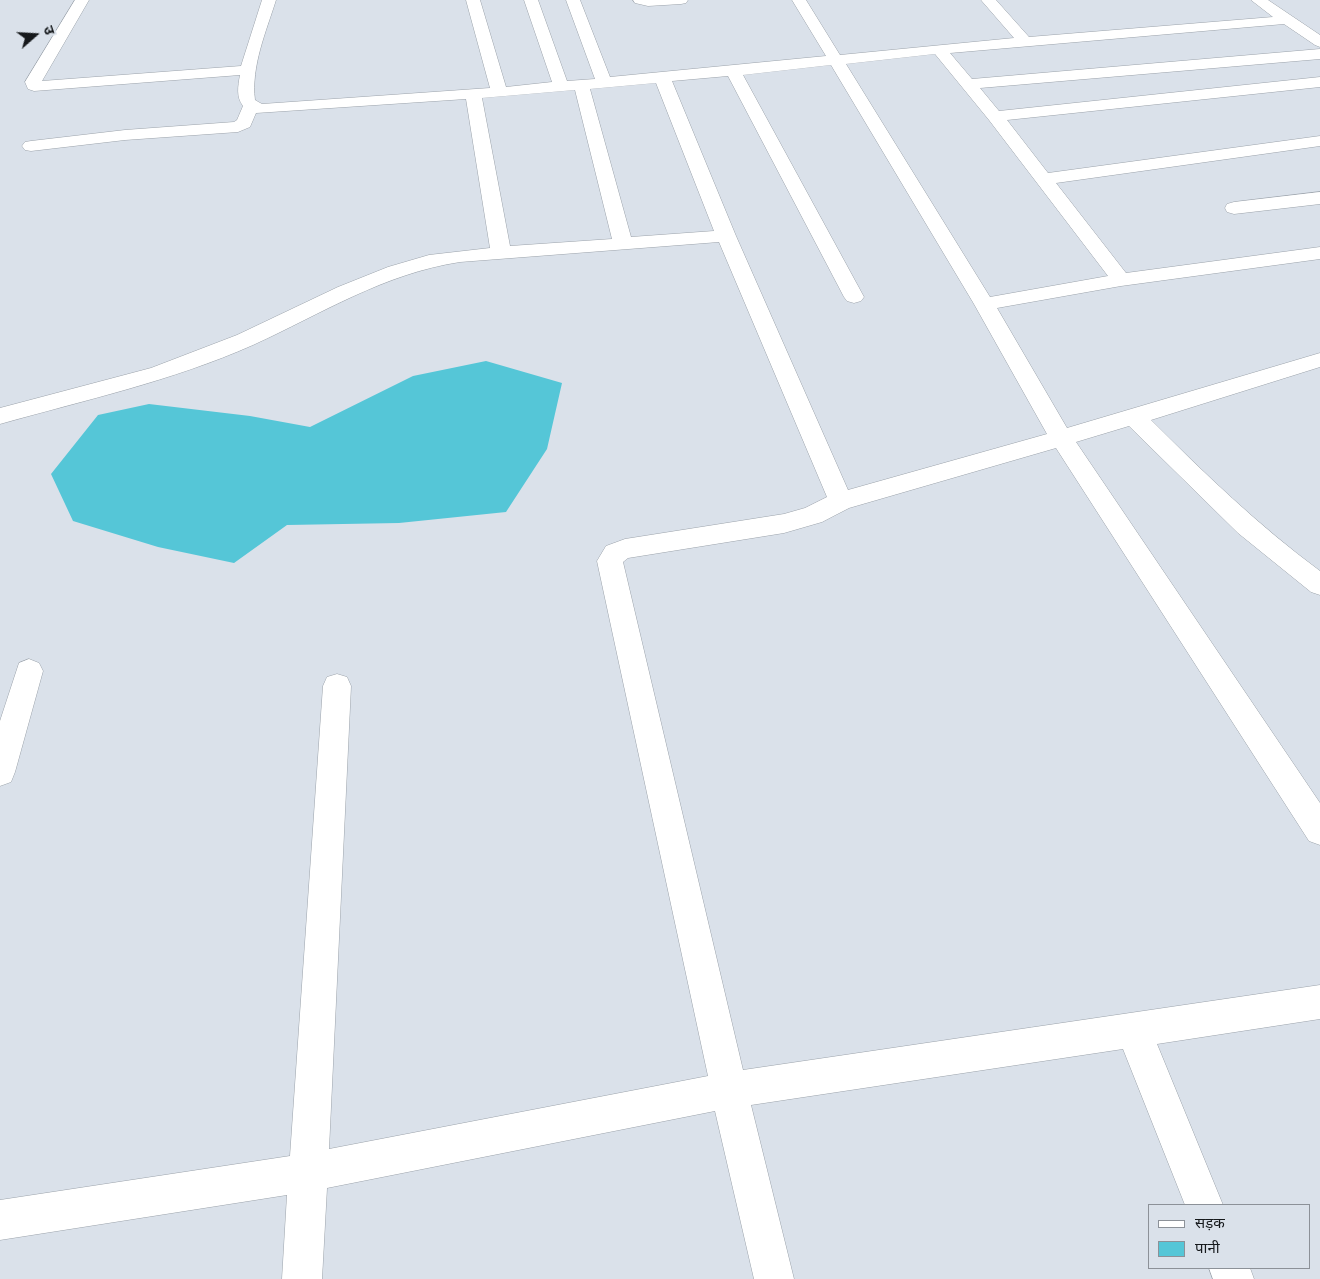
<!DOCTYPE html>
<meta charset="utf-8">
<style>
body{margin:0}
#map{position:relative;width:1320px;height:1279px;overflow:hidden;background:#dae1ea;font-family:"Libre Baskerville","Noto Sans Devanagari",serif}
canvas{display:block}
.legend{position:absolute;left:1148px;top:1204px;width:162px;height:65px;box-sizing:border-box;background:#dae1ea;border:1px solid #8c9198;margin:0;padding:6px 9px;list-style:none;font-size:15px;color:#16191c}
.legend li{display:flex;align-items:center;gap:10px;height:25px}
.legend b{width:25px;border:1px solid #8c9198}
.north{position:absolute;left:10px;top:10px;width:50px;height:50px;-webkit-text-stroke:4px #dae1ea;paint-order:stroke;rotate:71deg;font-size:14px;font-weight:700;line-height:20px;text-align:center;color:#16191c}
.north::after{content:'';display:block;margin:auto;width:18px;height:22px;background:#16191c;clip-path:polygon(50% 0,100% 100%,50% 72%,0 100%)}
</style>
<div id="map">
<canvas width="1320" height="1279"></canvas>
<ul class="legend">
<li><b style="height:6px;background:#fff"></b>सड़क</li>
<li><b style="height:14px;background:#55c6d7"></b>पानी</li>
</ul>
<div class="north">उ</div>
</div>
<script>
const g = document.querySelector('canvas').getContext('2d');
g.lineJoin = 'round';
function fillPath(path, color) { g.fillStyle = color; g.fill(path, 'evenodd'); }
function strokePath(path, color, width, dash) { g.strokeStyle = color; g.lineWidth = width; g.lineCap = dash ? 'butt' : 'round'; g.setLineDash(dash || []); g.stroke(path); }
fillPath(new Path2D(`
 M 486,361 L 562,383 L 547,449 L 506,512 L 399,523 L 287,525 L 234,563 L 158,547 L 73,521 L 51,474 L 98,415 L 149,404 L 250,416 L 310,427 L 413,376 Z`), '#55c6d7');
const minor = new Path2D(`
 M 75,0 L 89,0 L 42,81 L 241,66 L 262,0 L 276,0 C 266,32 251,66 255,100 L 262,104 L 490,88 L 466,0 L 480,0 L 506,87 L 552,82 L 524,0 L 538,0 L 567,81 L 595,79 L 566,0 L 580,0 L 610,77 L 826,56 L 792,0 L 806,0 L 840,55 L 1014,38 L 981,0 L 996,0 L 1029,37 L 1273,17 L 1251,0 L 1268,0 L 1320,35 L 1320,47 L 1315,45 L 1284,24 L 950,53 L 972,79 L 1320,49 L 1320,59 L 980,88 L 999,111 L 1320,77 L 1320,87 L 1007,120 L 1048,173 L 1320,136 L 1320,146 L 1056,183 L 1126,273 L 1320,247 L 1320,259 L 1121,286 L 997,308 L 1067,428 L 1320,353 L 1320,367 L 1151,420 C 1204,473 1259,526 1320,571 L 1320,595 L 1311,592 L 1238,533 L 1129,426 L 1076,442 L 1320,803 L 1320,845 L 1309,841 L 1056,448 L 849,508 L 822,522 L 784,533 L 628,558 L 623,562 L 743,1070 L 1320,985 L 1320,1019 L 1157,1044 L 1223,1205 L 1185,1205 L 1123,1049 L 751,1105 L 794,1279 L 754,1279 L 715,1111 L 327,1188 L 322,1279 L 282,1279 L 287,1195 L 0,1240 L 0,1200 L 290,1156 L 323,686 L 327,677 L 337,674 L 347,677 L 351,686 L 329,1149 L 708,1076 L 597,561 L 606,546 L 625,539 L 784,514 L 805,508 L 827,497 L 719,242 L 460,262 C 383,274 323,313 253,345 C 172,381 85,400 0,424 L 0,408 L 151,368 L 237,335 L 338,287 L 388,267 L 429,255 L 490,248 L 466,99 L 256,113 L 250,127 L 238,132 L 125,140 L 31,151 L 25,150 L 22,146 L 25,142 L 31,141 L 125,130 L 234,122 L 237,120 L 243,106 C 236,97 238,86 240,75 L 34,91 L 28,89 L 25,82 ZM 935,54 L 989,120 L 1108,276 L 990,297 L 846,64 ZM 831,65 L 974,304 L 1047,434 L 848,490 L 736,236 L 672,81 L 728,76 L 844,297 L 847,301 L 854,303 L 861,301 L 864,297 L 743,75 ZM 656,83 L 714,231 L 631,237 L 590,89 ZM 575,90 L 612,239 L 510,246 L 482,98 Z
 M 633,0 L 688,0 L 686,3 L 681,4 L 648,6 L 635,3 Z
 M 1320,192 L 1320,204 L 1234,214 L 1227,212 L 1225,208 L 1227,204 L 1234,202 Z
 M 29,659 L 39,663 L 43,671 L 15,772 L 11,782 L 0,786 L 0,721 L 19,663 Z
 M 1209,1268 L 1250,1268 L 1254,1279 L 1213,1279 Z`);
strokePath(minor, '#9ba2aa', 1);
fillPath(minor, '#fff');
</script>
